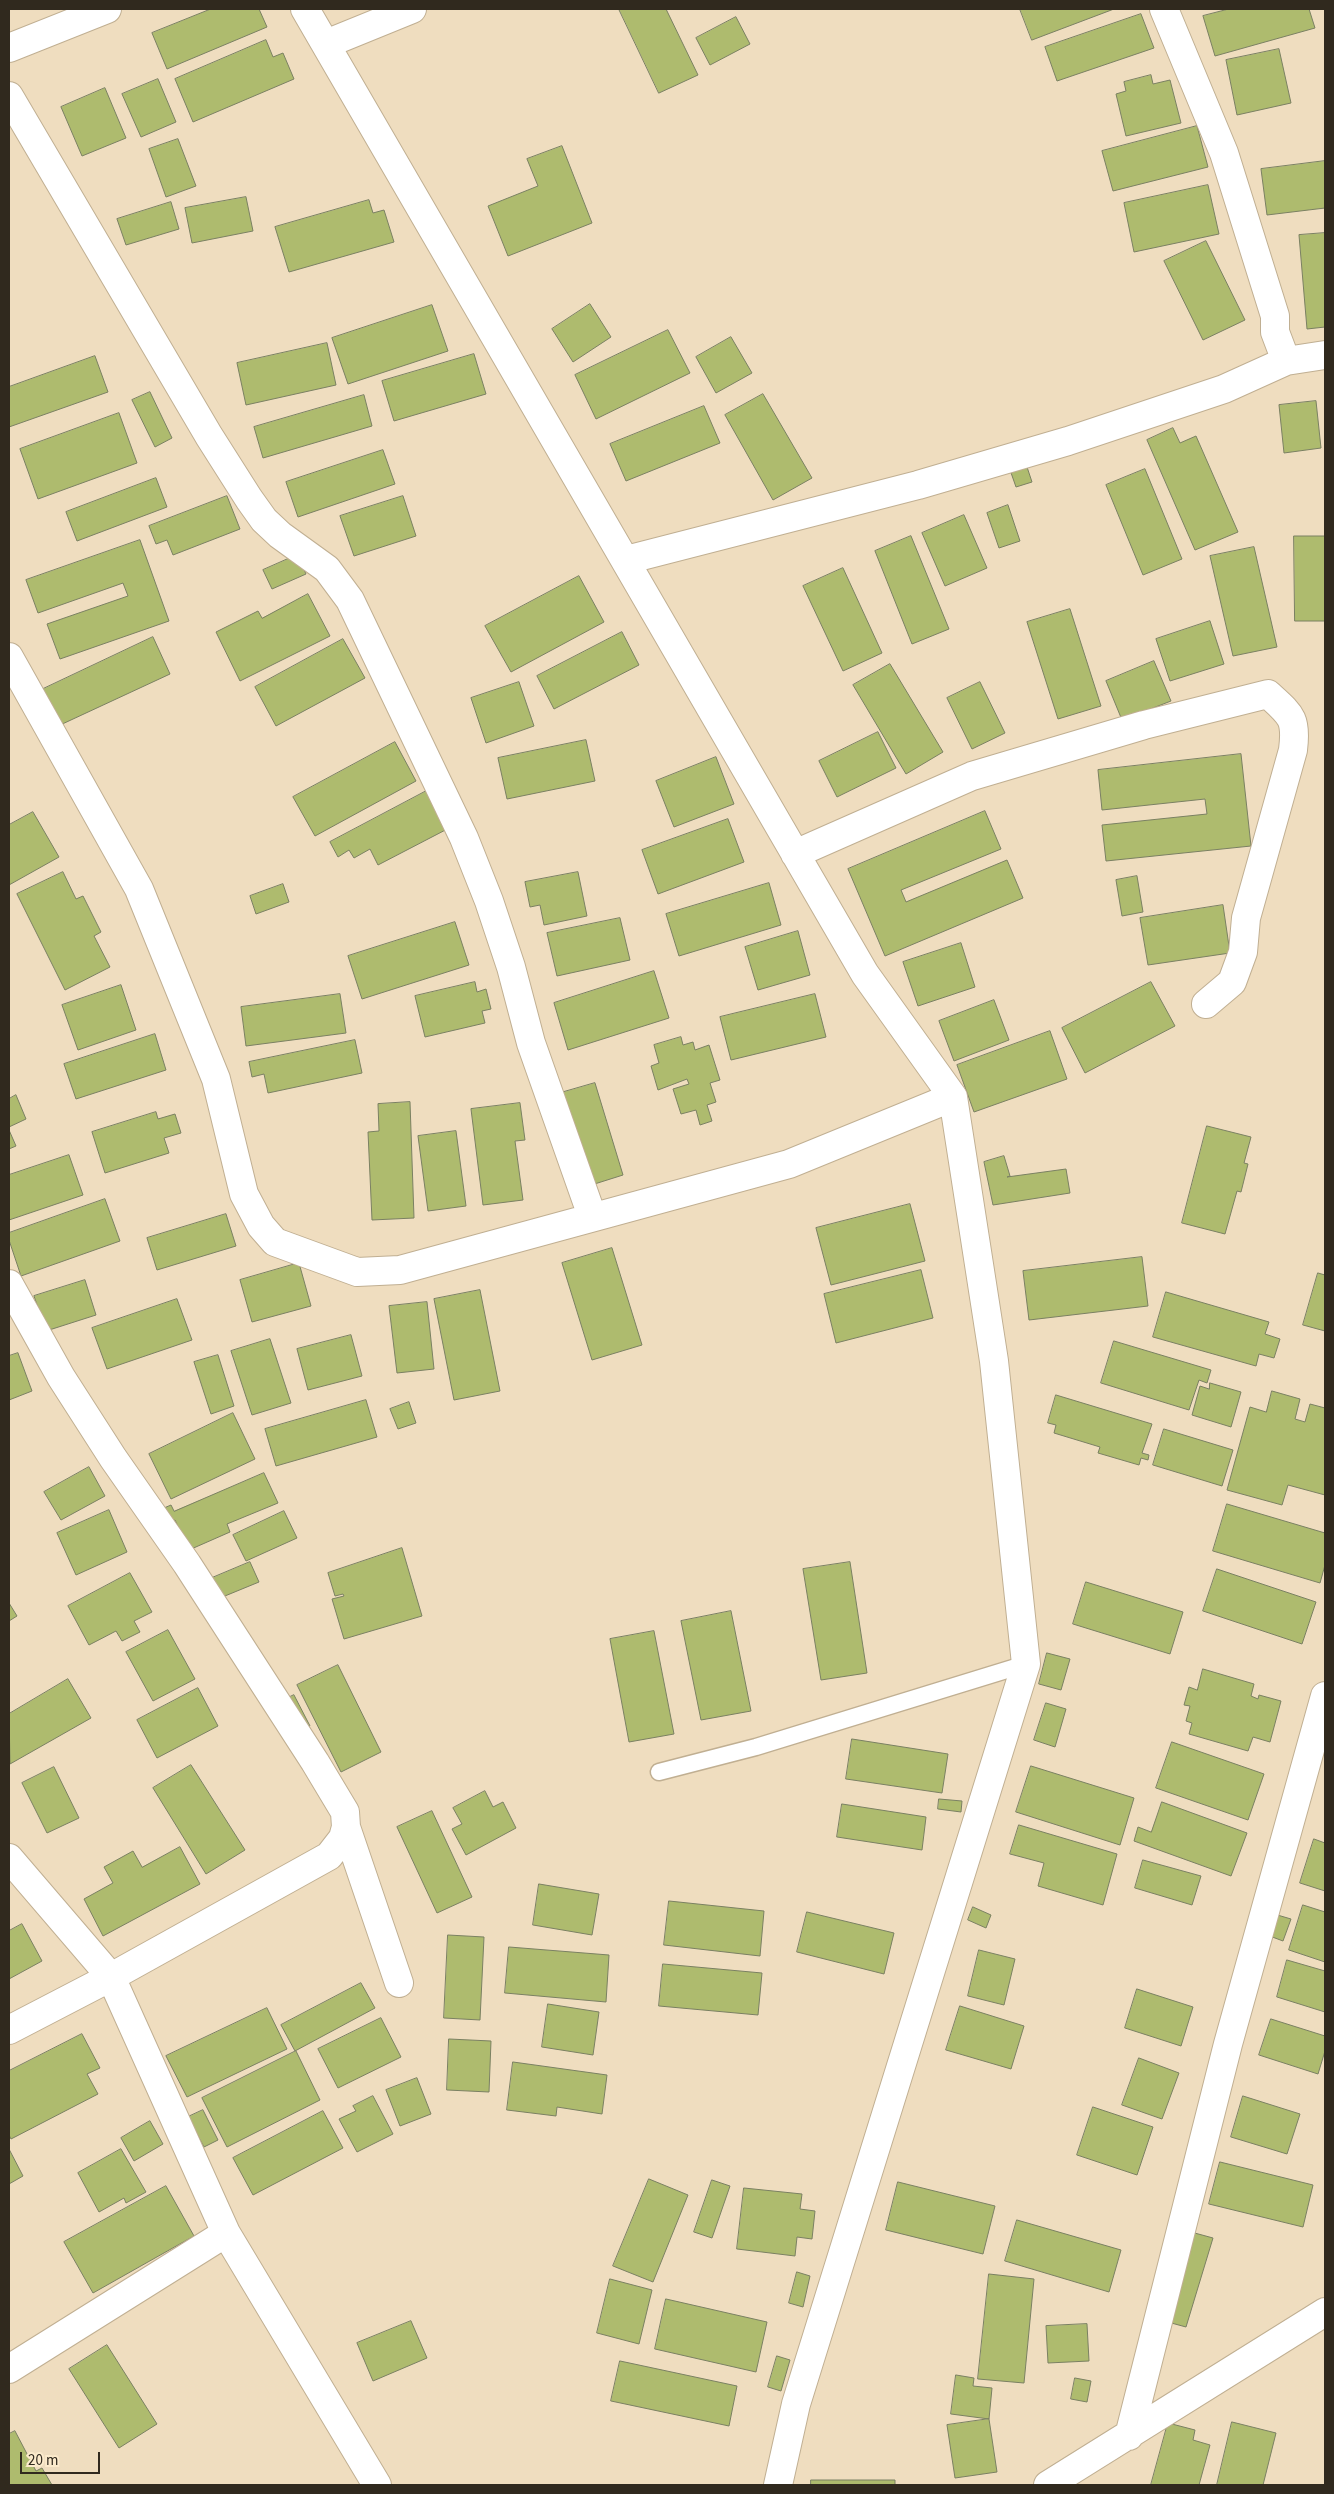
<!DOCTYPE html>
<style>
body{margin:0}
#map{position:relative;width:1334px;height:2494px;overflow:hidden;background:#efddbf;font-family:"Source Sans 3",sans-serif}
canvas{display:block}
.frame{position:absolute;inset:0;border:10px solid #30291e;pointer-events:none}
.scale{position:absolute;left:20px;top:2452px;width:80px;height:22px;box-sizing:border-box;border:2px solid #30291e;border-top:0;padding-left:6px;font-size:15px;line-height:18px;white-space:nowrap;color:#30291e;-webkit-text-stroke:4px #fcebcc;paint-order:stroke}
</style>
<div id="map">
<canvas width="1334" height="2494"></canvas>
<div class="frame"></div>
<div class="scale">20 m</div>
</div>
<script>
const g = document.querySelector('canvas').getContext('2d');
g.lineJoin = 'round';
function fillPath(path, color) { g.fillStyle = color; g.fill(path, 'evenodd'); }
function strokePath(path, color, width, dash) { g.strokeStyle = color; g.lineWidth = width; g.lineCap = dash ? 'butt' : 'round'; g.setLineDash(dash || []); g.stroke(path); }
const building = new Path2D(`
 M 211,9 L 259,9 L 267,27 L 167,69 L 152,33 Z
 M 619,9 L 666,9 L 698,75 L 659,93 Z
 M 1020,9 L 1114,9 L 1032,40 Z
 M 1229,9 L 1309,9 L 1315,28 L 1215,56 L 1203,16 Z
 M 1141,14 L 1154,48 L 1057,81 L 1045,47 Z
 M 736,17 L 750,44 L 710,65 L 696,38 Z
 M 266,40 L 273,57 L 283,53 L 294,79 L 193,122 L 175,79 Z
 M 1279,49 L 1291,103 L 1237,115 L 1226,60 Z
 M 1151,75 L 1153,84 L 1170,80 L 1181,123 L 1126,136 L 1116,94 L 1126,91 L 1124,82 Z
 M 158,79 L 176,122 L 141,137 L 122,94 Z
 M 105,88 L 126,138 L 82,156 L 61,107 Z
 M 1197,126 L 1208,167 L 1113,191 L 1102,151 Z
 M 178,139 L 196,186 L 166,197 L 149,149 Z
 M 562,146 L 592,223 L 508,256 L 488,206 L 538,186 L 527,159 Z
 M 1325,161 L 1325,208 L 1267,215 L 1261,169 Z
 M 1208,185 L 1219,234 L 1134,252 L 1124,203 Z
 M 246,197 L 253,231 L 192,243 L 185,208 Z
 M 369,200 L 373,213 L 384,210 L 394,242 L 289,272 L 275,227 Z
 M 171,202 L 179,229 L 126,245 L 117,219 Z
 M 1325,233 L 1325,327 L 1307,329 L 1299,235 Z
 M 1206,241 L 1245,320 L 1203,340 L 1164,261 Z
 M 590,304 L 611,337 L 573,362 L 552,329 Z
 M 432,305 L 448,351 L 348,384 L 332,338 Z
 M 668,330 L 690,373 L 596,419 L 575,375 Z
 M 731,337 L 752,373 L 716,393 L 696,357 Z
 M 327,343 L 336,385 L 246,405 L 237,363 Z
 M 474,354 L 486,394 L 394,421 L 382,381 Z
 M 95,356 L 108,392 L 9,427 L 9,387 Z
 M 150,392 L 172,438 L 155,447 L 132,400 Z
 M 763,394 L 812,478 L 773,500 L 725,415 Z
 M 364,395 L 372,426 L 263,458 L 254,427 Z
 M 1316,401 L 1321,448 L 1284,453 L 1279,405 Z
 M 704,406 L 720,443 L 626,481 L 610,444 Z
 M 119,413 L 137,463 L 38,499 L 20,449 Z
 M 1173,428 L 1180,443 L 1196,436 L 1238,532 L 1195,550 L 1147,440 Z
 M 383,450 L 395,484 L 298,517 L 286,482 Z
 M 1025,461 L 1032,482 L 1016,487 L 1009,467 Z
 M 1145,469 L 1182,559 L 1143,575 L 1106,485 Z
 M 156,478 L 167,507 L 77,541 L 66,512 Z
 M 227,496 L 240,529 L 173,555 L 167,540 L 156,544 L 149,526 Z
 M 403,496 L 416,536 L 354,556 L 340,516 Z
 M 1008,505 L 1020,541 L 999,548 L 987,513 Z
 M 964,515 L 987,568 L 945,586 L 922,533 Z
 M 911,536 L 949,629 L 912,644 L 875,551 Z
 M 1294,536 L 1325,536 L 1325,621 L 1295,621 Z
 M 140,540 L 169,621 L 60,659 L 47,624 L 128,596 L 123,583 L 38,613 L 26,580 Z
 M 1254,547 L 1277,647 L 1233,656 L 1210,556 Z
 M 297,555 L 306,574 L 272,589 L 263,570 Z
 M 843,568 L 882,653 L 843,671 L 803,586 Z
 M 579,576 L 604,622 L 511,672 L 485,626 Z
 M 308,594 L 330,636 L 240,681 L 216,632 L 258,611 L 262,618 Z
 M 1070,609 L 1101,706 L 1058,719 L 1027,622 Z
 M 1210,621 L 1224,664 L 1170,681 L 1156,639 Z
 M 622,632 L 639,665 L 554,709 L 537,676 Z
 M 153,637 L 170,674 L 58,726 L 41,690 Z
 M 343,639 L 365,678 L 276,726 L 255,687 Z
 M 1154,661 L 1171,701 L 1122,720 L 1106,681 Z
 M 890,664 L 943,752 L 906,774 L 853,685 Z
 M 519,682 L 534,726 L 486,743 L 471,698 Z
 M 980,682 L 1005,733 L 972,749 L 947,698 Z
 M 878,732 L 896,768 L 837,797 L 819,761 Z
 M 586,740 L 595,781 L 507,799 L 498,758 Z
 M 395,742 L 416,781 L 315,836 L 293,797 Z
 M 1241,754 L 1251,846 L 1106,861 L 1102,825 L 1207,814 L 1205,799 L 1102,810 L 1098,770 Z
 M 716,757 L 734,804 L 674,827 L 656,781 Z
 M 434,787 L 455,825 L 378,865 L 370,849 L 354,858 L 349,850 L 338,857 L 330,842 Z
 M 985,811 L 1001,849 L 901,890 L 906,902 L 1007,860 L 1023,898 L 885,956 L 848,869 Z
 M 33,812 L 59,857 L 9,885 L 9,825 Z
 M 728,819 L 744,862 L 658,894 L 642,850 Z
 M 63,872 L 76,899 L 83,896 L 101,932 L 94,936 L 110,967 L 65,990 L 17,894 Z
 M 578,872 L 587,916 L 544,925 L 540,905 L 530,907 L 525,882 Z
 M 1137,876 L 1143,912 L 1122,916 L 1116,880 Z
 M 769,883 L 781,925 L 679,956 L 666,914 Z
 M 283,884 L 289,902 L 256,914 L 250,896 Z
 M 1223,905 L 1230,953 L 1148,965 L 1140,918 Z
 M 620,918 L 630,960 L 557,976 L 547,933 Z
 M 455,922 L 469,965 L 362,999 L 348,956 Z
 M 798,931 L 810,975 L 758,990 L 745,947 Z
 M 961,943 L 975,987 L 918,1006 L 903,962 Z
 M 654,971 L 669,1018 L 568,1050 L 554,1003 Z
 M 475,982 L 477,992 L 486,989 L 491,1009 L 482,1011 L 485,1023 L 425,1037 L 415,996 Z
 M 1151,982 L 1175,1026 L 1085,1073 L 1062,1028 Z
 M 121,985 L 136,1030 L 78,1050 L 62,1005 Z
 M 340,994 L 346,1033 L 246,1046 L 241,1007 Z
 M 815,994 L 826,1037 L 731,1060 L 720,1017 Z
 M 994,1000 L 1009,1040 L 954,1061 L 939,1021 Z
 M 1050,1031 L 1067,1079 L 974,1112 L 957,1065 Z
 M 155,1034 L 166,1070 L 76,1099 L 64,1064 Z
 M 681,1037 L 683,1045 L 693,1042 L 695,1050 L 709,1045 L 720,1080 L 710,1083 L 716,1102 L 707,1105 L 712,1121 L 700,1125 L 696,1110 L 681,1114 L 673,1089 L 689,1084 L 687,1079 L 658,1090 L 651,1066 L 659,1063 L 654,1045 Z
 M 355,1040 L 362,1073 L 268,1093 L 264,1074 L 252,1077 L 249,1062 Z
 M 595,1083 L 623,1175 L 585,1187 L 557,1094 Z
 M 16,1095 L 26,1119 L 9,1127 L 9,1099 Z
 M 410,1102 L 414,1218 L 372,1220 L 368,1132 L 379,1131 L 378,1104 Z
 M 520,1103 L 525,1140 L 515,1141 L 523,1200 L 483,1205 L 471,1109 Z
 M 156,1112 L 158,1119 L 175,1114 L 181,1133 L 164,1138 L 169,1153 L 105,1173 L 92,1132 Z
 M 1207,1126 L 1251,1137 L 1244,1163 L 1248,1164 L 1241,1192 L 1237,1191 L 1225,1234 L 1182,1223 Z
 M 9,1130 L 16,1146 L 9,1149 Z
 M 456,1131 L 466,1206 L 428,1211 L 418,1136 Z
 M 69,1155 L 83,1195 L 9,1220 L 9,1175 Z
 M 1004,1156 L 1010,1176 L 1007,1177 L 1066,1169 L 1070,1193 L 993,1205 L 984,1162 Z
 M 105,1199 L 120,1241 L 21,1276 L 9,1240 L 9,1233 Z
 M 910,1204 L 925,1261 L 831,1285 L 816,1228 Z
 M 226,1214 L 236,1246 L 157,1270 L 147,1238 Z
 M 612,1248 L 642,1345 L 592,1360 L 562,1263 Z
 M 1142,1257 L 1148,1306 L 1029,1320 L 1023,1271 Z
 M 299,1263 L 311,1306 L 252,1322 L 240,1280 Z
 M 921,1270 L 933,1318 L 836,1343 L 824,1294 Z
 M 1318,1273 L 1325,1275 L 1325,1331 L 1303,1325 Z
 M 85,1280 L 96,1315 L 46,1331 L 34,1296 Z
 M 480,1290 L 500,1391 L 454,1400 L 434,1299 Z
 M 1166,1292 L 1269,1322 L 1265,1334 L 1280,1339 L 1274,1358 L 1259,1354 L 1256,1366 L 1153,1337 Z
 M 177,1299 L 192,1340 L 107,1369 L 92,1328 Z
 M 427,1302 L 434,1369 L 397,1373 L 389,1306 Z
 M 351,1335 L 362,1376 L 308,1390 L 297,1349 Z
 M 270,1339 L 291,1403 L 252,1415 L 231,1351 Z
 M 1114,1341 L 1211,1370 L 1207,1383 L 1199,1380 L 1189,1410 L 1101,1383 Z
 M 18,1353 L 32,1391 L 9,1400 L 9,1356 Z
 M 218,1355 L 234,1406 L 211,1414 L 194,1362 Z
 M 1210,1383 L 1241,1392 L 1231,1427 L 1192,1415 L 1200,1386 L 1209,1389 Z
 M 1272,1391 L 1300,1399 L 1295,1419 L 1305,1422 L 1310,1404 L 1325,1408 L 1325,1495 L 1288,1485 L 1282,1505 L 1227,1490 L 1250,1407 L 1266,1412 Z
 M 1056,1395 L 1152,1424 L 1142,1453 L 1149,1455 L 1148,1460 L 1141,1458 L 1139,1465 L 1098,1453 L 1100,1447 L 1054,1433 L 1056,1425 L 1048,1423 Z
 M 366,1400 L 377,1437 L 276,1466 L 265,1429 Z
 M 409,1402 L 416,1423 L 398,1429 L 390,1409 Z
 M 233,1413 L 255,1459 L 171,1499 L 149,1454 Z
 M 1164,1429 L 1233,1450 L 1222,1486 L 1153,1465 Z
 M 89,1467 L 105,1496 L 61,1520 L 44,1492 Z
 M 264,1473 L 278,1503 L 227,1524 L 230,1532 L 189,1550 L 175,1520 L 164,1525 L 157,1511 L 171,1505 L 174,1511 Z
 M 1227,1504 L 1325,1533 L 1325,1565 L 1320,1583 L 1213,1551 Z
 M 109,1510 L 127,1552 L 76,1575 L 57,1533 Z
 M 284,1511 L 297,1538 L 246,1561 L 233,1535 Z
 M 402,1548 L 422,1616 L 344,1639 L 332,1599 L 344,1596 L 343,1594 L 335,1596 L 328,1573 Z
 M 250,1562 L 259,1582 L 220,1598 L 212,1578 Z
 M 850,1562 L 867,1673 L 821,1680 L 803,1569 Z
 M 1217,1569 L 1316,1602 L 1302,1644 L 1203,1611 Z
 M 130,1573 L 152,1612 L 134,1621 L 140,1632 L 122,1641 L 116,1631 L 89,1645 L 68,1606 Z
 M 1086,1582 L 1183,1612 L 1170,1654 L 1073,1624 Z
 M 9,1603 L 17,1616 L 9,1621 Z
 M 731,1611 L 751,1711 L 701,1720 L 681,1621 Z
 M 168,1630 L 195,1679 L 153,1701 L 126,1652 Z
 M 654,1631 L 674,1734 L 629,1742 L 610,1639 Z
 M 1047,1653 L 1070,1659 L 1061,1690 L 1039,1684 Z
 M 338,1665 L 381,1752 L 341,1772 L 297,1685 Z
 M 1203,1669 L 1254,1684 L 1251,1696 L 1258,1699 L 1259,1695 L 1281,1701 L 1270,1742 L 1253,1737 L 1248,1751 L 1189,1734 L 1192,1723 L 1186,1721 L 1190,1706 L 1184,1705 L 1189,1687 L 1197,1690 Z
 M 68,1679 L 91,1718 L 10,1764 L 9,1714 Z
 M 198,1688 L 218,1726 L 157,1758 L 137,1720 Z
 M 294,1695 L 310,1726 L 294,1734 L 278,1703 Z
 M 1046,1703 L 1066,1709 L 1055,1747 L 1034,1740 Z
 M 852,1739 L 948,1754 L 942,1793 L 846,1779 Z
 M 1172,1742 L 1264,1774 L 1248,1820 L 1156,1788 Z
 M 191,1765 L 245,1850 L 206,1874 L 153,1788 Z
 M 1031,1766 L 1134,1798 L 1120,1845 L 1016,1812 Z
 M 54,1767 L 79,1818 L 47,1833 L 22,1783 Z
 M 485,1791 L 493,1807 L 503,1802 L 516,1828 L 466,1855 L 452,1829 L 462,1824 L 453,1808 Z
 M 939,1799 L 962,1801 L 961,1812 L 938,1809 Z
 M 1162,1802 L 1247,1833 L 1231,1876 L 1134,1841 L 1138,1827 L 1151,1832 Z
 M 842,1804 L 926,1817 L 922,1850 L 837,1837 Z
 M 432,1811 L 472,1897 L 437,1913 L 397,1827 Z
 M 1019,1825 L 1117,1854 L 1103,1905 L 1038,1886 L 1044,1863 L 1010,1854 Z
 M 1314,1839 L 1325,1843 L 1325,1891 L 1300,1883 Z
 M 180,1847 L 200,1884 L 103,1936 L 84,1899 L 113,1883 L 104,1867 L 133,1851 L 142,1867 Z
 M 1143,1860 L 1201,1876 L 1192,1905 L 1135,1888 Z
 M 539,1884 L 599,1894 L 592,1935 L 533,1925 Z
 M 669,1901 L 764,1911 L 760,1956 L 664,1945 Z
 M 1303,1905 L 1325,1912 L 1325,1962 L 1289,1950 Z
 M 973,1907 L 991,1915 L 986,1928 L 968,1920 Z
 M 807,1912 L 894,1933 L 884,1974 L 797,1952 Z
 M 1274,1914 L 1291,1919 L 1283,1941 L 1267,1935 Z
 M 22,1924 L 42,1961 L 9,1979 L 9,1931 Z
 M 448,1935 L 484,1937 L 480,2020 L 444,2018 Z
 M 509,1947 L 609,1955 L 606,2002 L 505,1993 Z
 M 979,1950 L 1015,1959 L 1004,2005 L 968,1996 Z
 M 1287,1960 L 1325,1971 L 1325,2012 L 1277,1997 Z
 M 663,1964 L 762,1973 L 758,2015 L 659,2006 Z
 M 361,1983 L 375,2008 L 295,2051 L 281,2025 Z
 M 1137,1989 L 1193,2007 L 1181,2046 L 1125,2028 Z
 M 548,2004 L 599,2012 L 593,2055 L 542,2047 Z
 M 960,2006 L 1024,2026 L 1011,2069 L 946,2050 Z
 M 267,2008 L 287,2049 L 187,2097 L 166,2056 Z
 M 381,2018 L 401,2057 L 338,2088 L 318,2049 Z
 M 1271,2019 L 1325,2036 L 1325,2051 L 1318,2074 L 1259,2055 Z
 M 82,2034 L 100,2068 L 87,2074 L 98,2094 L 11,2139 L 9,2135 L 9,2071 Z
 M 449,2039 L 491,2041 L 489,2092 L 447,2090 Z
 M 296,2051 L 320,2100 L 227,2147 L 202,2098 Z
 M 1139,2058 L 1179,2073 L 1162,2119 L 1122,2105 Z
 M 513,2062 L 607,2075 L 602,2114 L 557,2107 L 556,2116 L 507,2110 Z
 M 417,2078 L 431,2114 L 400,2126 L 386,2090 Z
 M 373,2096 L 393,2134 L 357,2152 L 339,2119 L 356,2111 L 353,2106 Z
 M 1243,2096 L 1300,2114 L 1287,2154 L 1231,2137 Z
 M 1093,2107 L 1153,2127 L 1137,2175 L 1077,2155 Z
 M 203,2110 L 218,2140 L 204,2147 L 188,2117 Z
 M 323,2111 L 343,2148 L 253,2195 L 233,2158 Z
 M 150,2121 L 163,2144 L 134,2161 L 121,2138 Z
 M 9,2149 L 23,2176 L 9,2184 Z
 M 121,2149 L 146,2192 L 126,2203 L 124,2198 L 99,2212 L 78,2173 Z
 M 1220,2162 L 1313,2185 L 1303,2227 L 1209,2204 Z
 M 649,2179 L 688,2195 L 653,2282 L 613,2266 Z
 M 712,2180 L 730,2186 L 712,2238 L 694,2232 Z
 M 898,2182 L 995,2206 L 983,2254 L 886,2230 Z
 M 166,2186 L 194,2236 L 93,2293 L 64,2242 Z
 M 744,2188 L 802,2194 L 800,2209 L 815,2211 L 812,2239 L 797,2237 L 795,2256 L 737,2249 Z
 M 1017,2220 L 1121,2250 L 1109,2292 L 1005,2261 Z
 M 1191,2232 L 1213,2238 L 1186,2327 L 1164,2321 Z
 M 797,2272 L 810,2276 L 803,2307 L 789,2303 Z
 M 989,2274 L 1034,2279 L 1024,2383 L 978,2379 Z
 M 610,2279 L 652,2290 L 639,2344 L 597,2333 Z
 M 666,2299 L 767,2322 L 756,2372 L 655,2349 Z
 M 411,2321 L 427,2358 L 373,2381 L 357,2343 Z
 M 1087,2324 L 1089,2361 L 1048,2363 L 1046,2326 Z
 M 107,2345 L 157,2424 L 119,2448 L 69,2369 Z
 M 777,2356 L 790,2360 L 781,2391 L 768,2387 Z
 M 620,2361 L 737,2386 L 729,2426 L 611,2401 Z
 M 956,2375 L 974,2378 L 973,2386 L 992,2388 L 989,2419 L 951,2414 Z
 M 1075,2378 L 1091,2381 L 1087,2402 L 1071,2399 Z
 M 989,2419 L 997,2472 L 955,2478 L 947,2425 Z
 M 1232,2422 L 1276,2433 L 1263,2485 L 1217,2485 Z
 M 1168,2423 L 1195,2430 L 1193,2440 L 1210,2445 L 1199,2485 L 1151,2485 Z
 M 15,2431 L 36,2471 L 42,2468 L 52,2485 L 9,2485 L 9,2434 Z
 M 811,2480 L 895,2480 L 895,2485 L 811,2485 Z`);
fillPath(building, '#aebb6e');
strokePath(building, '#7a8062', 1);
const service = new Path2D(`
 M 659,1772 L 756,1747 L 1026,1664`);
const minor = new Path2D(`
 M 305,9 L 865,974 L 953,1097 L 994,1361 L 1026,1664 L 796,2404 L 778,2485
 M 326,44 L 412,9
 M 9,48 L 107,9
 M 9,96 L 209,436 L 249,499 L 264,520 L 280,535 L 327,569 L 350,600 L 464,838 L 489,901 L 511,967 L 531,1043 L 592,1216
 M 1286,361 L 1325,355
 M 626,560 L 918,485 L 1068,441 L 1224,389 L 1286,361 L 1275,332 L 1275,316 L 1224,153 L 1164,9
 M 9,657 L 139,889 L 216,1079 L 244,1194 L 261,1226 L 275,1242 L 357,1272 L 400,1270 L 789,1164 L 953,1097
 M 795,854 L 972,776 L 1144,725 L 1268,694 C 1291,715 1297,718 1293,750 L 1246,918 L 1243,952 L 1232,982 L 1206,1004
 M 9,1284 L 61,1377 L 113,1458 L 187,1564 L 315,1762 L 345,1812 L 346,1827 L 343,1838 L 329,1856 L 111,1977 L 9,2030
 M 346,1827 L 399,1983
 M 9,1858 L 111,1977 L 226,2233 L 377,2485
 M 9,2369 L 226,2233
 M 1129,2436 L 1228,2044 L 1325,1696
 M 1048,2485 L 1325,2312`);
strokePath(service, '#c0af92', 19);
strokePath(minor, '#c0af92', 30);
strokePath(service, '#fff', 16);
strokePath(minor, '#fff', 28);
</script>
